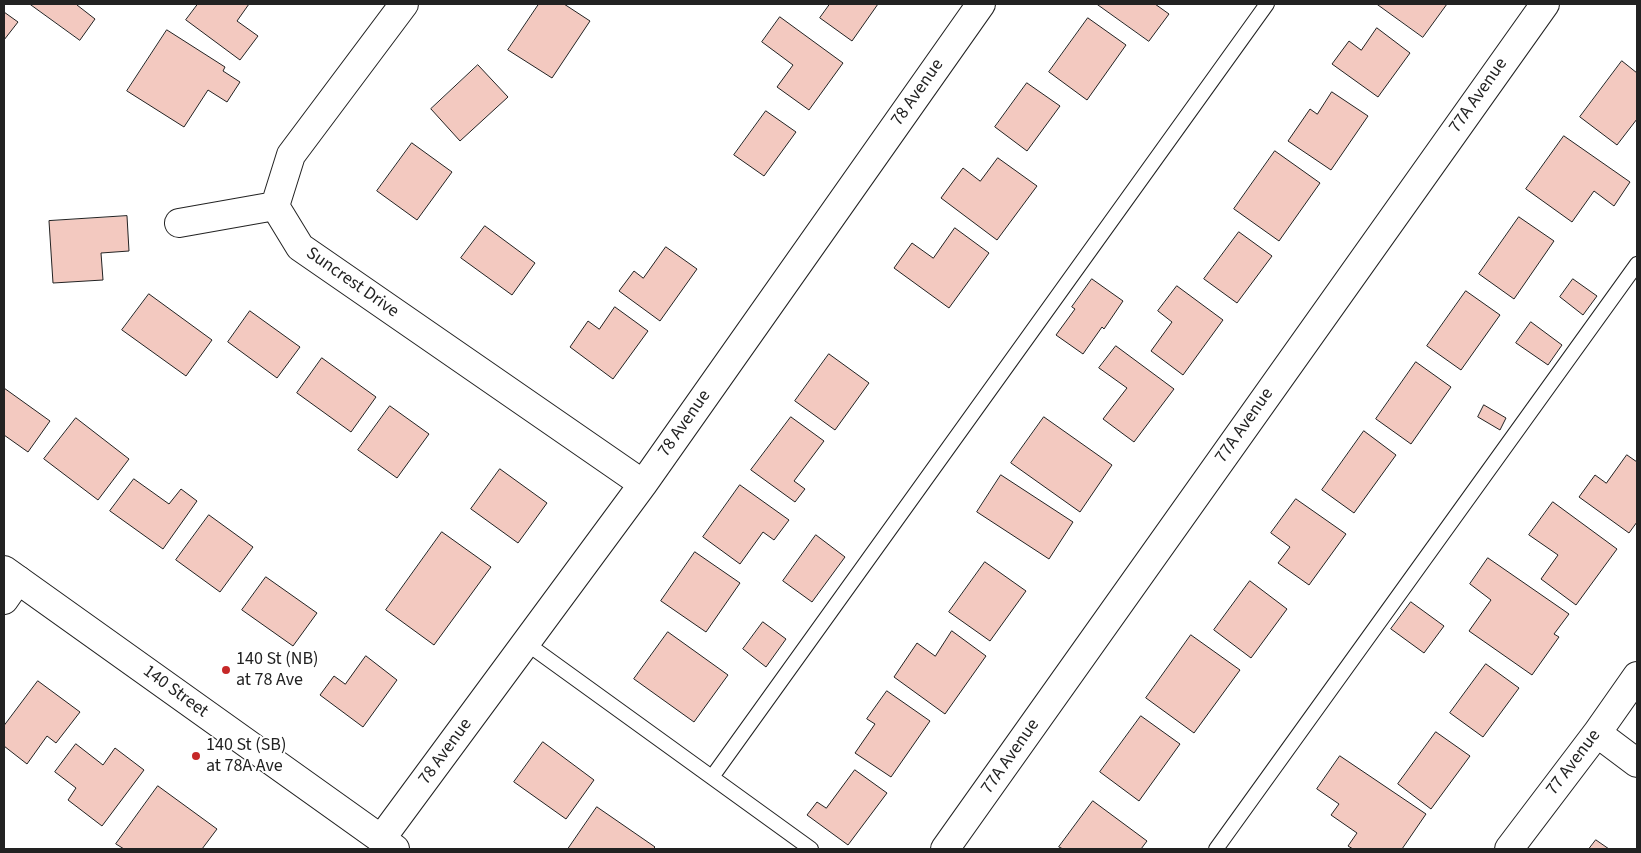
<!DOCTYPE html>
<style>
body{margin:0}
#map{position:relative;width:1641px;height:853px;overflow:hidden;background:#fff;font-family:"Source Sans 3",sans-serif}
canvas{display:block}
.frame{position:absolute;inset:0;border:5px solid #222;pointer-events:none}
</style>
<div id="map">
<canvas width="1641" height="853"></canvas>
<div class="frame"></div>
</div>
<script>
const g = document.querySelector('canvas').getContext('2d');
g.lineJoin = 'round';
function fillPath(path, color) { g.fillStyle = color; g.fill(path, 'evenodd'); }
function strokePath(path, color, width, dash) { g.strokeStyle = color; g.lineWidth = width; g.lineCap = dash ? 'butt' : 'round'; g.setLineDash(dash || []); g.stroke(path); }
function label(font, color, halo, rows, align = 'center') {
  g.font = font + ' "Source Sans 3",sans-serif'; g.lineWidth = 4; g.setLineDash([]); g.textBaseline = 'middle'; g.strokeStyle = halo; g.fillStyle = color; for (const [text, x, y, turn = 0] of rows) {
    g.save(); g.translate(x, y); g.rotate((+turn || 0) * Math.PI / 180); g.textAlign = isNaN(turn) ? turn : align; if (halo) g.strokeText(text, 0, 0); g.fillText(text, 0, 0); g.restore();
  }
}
const building = new Path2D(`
 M 30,4 L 78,4 L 77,5 L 95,19 L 80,40 Z
 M 198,4 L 249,4 L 237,21 L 258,36 L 240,60 L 186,20 Z
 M 539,4 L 564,4 L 590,21 L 552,78 L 508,50 Z
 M 830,4 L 878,4 L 852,41 L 820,18 Z
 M 1097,4 L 1155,4 L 1169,14 L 1149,41 Z
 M 1377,4 L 1447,4 L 1423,37 Z
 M 4,12 L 18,22 L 4,40 Z
 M 780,17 L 843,63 L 809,110 L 777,87 L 793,65 L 762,42 Z
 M 1088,18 L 1126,45 L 1087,100 L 1049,72 Z
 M 1377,28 L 1410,53 L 1378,97 L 1332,64 L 1349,41 L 1361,50 Z
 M 167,30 L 225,67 L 223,71 L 240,82 L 227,102 L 208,90 L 184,127 L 127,91 Z
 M 1622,61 L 1637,73 L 1637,119 L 1617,145 L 1580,117 Z
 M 478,65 L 508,97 L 460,141 L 431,109 Z
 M 1027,83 L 1060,106 L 1027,151 L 995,127 Z
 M 1332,92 L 1368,116 L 1331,170 L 1288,141 L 1310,109 L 1317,114 Z
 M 766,111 L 796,132 L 764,176 L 734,155 Z
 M 1564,136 L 1630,182 L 1614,206 L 1594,191 L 1572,222 L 1526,189 Z
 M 412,143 L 452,172 L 417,220 L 377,191 Z
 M 1275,151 L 1320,183 L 1279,241 L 1234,209 Z
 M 998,158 L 1037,186 L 997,240 L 941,198 L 963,168 L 980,181 Z
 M 127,216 L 129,251 L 101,253 L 103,280 L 53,283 L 49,221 Z
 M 1519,217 L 1554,241 L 1514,299 L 1479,274 Z
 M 485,226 L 535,263 L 512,295 L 461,258 Z
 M 955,228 L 989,253 L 949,308 L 894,268 L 912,243 L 933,258 Z
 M 1239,232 L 1272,256 L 1237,303 L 1204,279 Z
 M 666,247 L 697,269 L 660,321 L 619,291 L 634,271 L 643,278 Z
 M 1092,279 L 1123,301 L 1104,329 L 1102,327 L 1083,354 L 1056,335 L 1075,309 L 1072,307 Z
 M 1573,279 L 1597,296 L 1583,315 L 1560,297 Z
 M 1177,286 L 1223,320 L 1183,375 L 1151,351 L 1172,322 L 1158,311 Z
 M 1466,291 L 1500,315 L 1461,370 L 1427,346 Z
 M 149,294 L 212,340 L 186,376 L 122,330 Z
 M 615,307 L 648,331 L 613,379 L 570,347 L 588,321 L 599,329 Z
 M 250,311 L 300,347 L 277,378 L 228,342 Z
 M 1531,322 L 1562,345 L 1548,365 L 1516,343 Z
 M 1116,346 L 1174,389 L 1134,442 L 1103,419 L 1127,388 L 1099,368 Z
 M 829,354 L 869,383 L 835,430 L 795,401 Z
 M 322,358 L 376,397 L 351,432 L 297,393 Z
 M 1416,362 L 1451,387 L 1411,444 L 1376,419 Z
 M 4,388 L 50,421 L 28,452 L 4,435 Z
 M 1484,405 L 1506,418 L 1500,430 L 1478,417 Z
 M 390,406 L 429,434 L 397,478 L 358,450 Z
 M 791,417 L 824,441 L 794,481 L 805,489 L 795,502 L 751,470 Z
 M 1044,417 L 1112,465 L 1080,512 L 1011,463 Z
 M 76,418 L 129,459 L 98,500 L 44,459 Z
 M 1364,431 L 1396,455 L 1354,513 L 1322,490 Z
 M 1627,455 L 1637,462 L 1637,522 L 1629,533 L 1579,497 L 1595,475 L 1606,483 Z
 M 500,469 L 547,503 L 518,543 L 471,509 Z
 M 1001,475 L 1073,522 L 1049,559 L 977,512 Z
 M 134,479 L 169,504 L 181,489 L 197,501 L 163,549 L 110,511 Z
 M 740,485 L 789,520 L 774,540 L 763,532 L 740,564 L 703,537 Z
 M 1296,499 L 1346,534 L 1309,585 L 1278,563 L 1290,547 L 1271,533 Z
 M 1553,502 L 1617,549 L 1576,605 L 1541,579 L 1558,555 L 1529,535 Z
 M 209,515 L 253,547 L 220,592 L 176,560 Z
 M 442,532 L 491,567 L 434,645 L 386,610 Z
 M 816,535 L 845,557 L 812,602 L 783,581 Z
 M 695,552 L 740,583 L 706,632 L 661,601 Z
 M 1488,558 L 1569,614 L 1554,634 L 1559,637 L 1532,675 L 1469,631 L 1491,600 L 1470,584 Z
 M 985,562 L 1026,591 L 990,641 L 949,612 Z
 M 266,577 L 317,613 L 293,646 L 242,610 Z
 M 1250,581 L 1287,609 L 1251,658 L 1214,630 Z
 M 1411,602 L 1444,626 L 1424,653 L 1391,629 Z
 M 763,622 L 786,639 L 766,667 L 743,649 Z
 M 952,631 L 986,656 L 945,714 L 894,677 L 917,643 L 935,656 Z
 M 668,632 L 728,675 L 694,722 L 634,679 Z
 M 1191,635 L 1240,670 L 1194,733 L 1146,698 Z
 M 366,656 L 397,680 L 363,727 L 320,695 L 334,676 L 345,684 Z
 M 1486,664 L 1519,688 L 1483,737 L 1450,713 Z
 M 38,681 L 80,712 L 56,743 L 47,736 L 27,764 L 4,746 L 4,726 Z
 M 887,691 L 930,721 L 891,777 L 855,753 L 875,724 L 867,719 Z
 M 1141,716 L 1180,744 L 1139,801 L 1100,772 Z
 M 1436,732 L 1470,756 L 1431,809 L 1398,784 Z
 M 543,742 L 594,780 L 566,819 L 514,782 Z
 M 76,744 L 103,765 L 115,748 L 144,770 L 102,826 L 68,800 L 76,788 L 55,772 Z
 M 1340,756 L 1426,814 L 1402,849 L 1353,849 L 1348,846 L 1357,833 L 1331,815 L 1339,804 L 1317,789 Z
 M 855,770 L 887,793 L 848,845 L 807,815 L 817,802 L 826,808 Z
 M 158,786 L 217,829 L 202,849 L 124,849 L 116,844 Z
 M 1093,801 L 1147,841 L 1141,849 L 1063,849 L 1059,847 Z
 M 597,807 L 655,847 L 653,849 L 568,849 Z
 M 1596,840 L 1609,849 L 1589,849 Z`);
fillPath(building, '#f3c9c0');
strokePath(building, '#222', 1);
const service = new Path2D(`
 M 526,643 L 811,849
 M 712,777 L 1267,4
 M 1216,849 L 1637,264`);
const minor = new Path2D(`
 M 404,4 L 291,155 L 275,206 L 300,247 L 643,484
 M 179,223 L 275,206
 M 4,600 L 18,580
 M 1597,733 L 1637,763
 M 381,839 L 643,484 L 981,4
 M 945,849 L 1545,4
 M 1509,849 L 1597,733 L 1637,676`);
const secondary = new Path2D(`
 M 4,570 L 395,849`);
strokePath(service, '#222', 16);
strokePath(minor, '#222', 30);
strokePath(secondary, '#222', 30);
strokePath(service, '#fff', 14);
strokePath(minor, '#fff', 28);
strokePath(secondary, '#fff', 28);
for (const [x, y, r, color] of [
 [226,670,5,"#c62828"],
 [196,756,5,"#c62828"]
]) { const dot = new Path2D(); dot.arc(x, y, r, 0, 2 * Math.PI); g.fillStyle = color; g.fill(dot); strokePath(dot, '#fff', 2); }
label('18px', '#222', '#fff', [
 ["78 Avenue",918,93,-55],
 ["77A Avenue",1479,96,-55],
 ["Suncrest Drive",352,283,35],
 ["78 Avenue",685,424,-55],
 ["77A Avenue",1245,426,-55],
 ["140 Street",175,692,36],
 ["78 Avenue",446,752,-54],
 ["77A Avenue",1011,757,-55],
 ["77 Avenue",1574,763,-53]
]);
label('18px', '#222', '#fff', [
 ["140 St (NB)",236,660],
 ["at 78 Ave",236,681],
 ["140 St (SB)",206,746],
 ["at 78A Ave",206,767]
], 'left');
</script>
